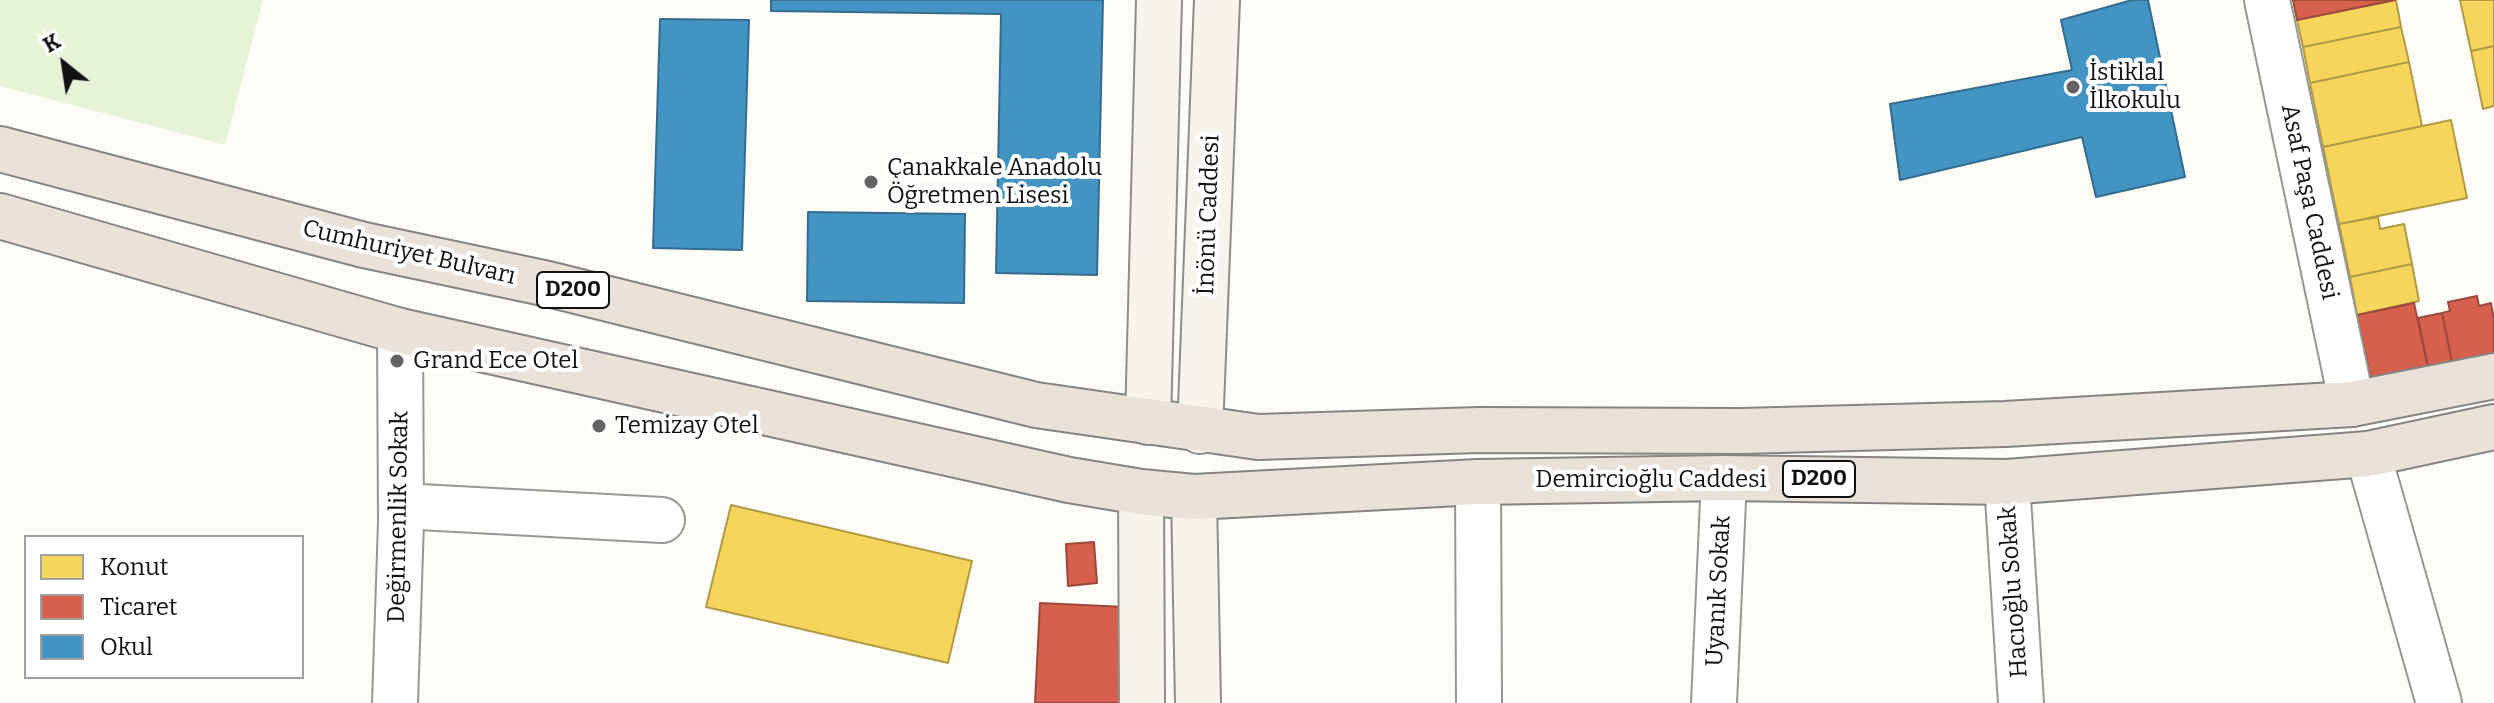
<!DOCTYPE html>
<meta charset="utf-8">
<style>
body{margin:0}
#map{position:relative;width:2494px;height:703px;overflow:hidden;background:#fdfcf7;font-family:Bitter,serif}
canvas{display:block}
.legend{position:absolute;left:24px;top:535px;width:280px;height:144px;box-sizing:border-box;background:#fff;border:2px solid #a0a0a0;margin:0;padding:10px 14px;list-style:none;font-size:24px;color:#111}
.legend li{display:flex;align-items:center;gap:16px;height:40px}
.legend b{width:40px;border:2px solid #a0a0a0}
.north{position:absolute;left:24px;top:24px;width:80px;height:80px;-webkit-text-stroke:6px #fff;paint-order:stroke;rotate:330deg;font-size:22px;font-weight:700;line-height:32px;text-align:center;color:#111}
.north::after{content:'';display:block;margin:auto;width:28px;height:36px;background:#111;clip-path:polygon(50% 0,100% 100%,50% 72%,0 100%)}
</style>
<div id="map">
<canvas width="2494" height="703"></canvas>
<ul class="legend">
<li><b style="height:22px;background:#f6d55c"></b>Konut</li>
<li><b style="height:22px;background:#d6604d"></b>Ticaret</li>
<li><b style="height:22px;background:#4393c3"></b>Okul</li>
</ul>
<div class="north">K</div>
</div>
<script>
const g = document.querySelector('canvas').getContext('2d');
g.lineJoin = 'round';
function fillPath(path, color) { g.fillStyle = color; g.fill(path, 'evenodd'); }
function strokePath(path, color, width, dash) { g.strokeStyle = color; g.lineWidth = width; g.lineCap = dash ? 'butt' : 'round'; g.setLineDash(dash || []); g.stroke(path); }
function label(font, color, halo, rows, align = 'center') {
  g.font = font + ' Bitter,serif'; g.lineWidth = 8; g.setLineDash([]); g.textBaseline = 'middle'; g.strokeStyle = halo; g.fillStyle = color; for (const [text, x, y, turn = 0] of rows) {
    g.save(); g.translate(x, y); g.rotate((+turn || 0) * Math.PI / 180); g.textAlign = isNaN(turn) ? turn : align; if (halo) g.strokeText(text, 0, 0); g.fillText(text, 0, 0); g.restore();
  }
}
fillPath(new Path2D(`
 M 0,0 L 263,0 L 225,145 L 0,86 Z`), '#e7f3d7');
const homes = new Path2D(`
 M 2396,0 L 2401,27 L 2303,47 L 2297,20 Z
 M 2460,0 L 2494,0 L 2494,46 L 2471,51 Z
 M 2401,27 L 2409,62 L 2310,83 L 2303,47 Z
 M 2494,46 L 2494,106 L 2483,109 L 2471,51 Z
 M 2409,62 L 2422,126 L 2323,147 L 2310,83 Z
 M 2451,120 L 2467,198 L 2339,224 L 2323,147 Z
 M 2378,217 L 2380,229 L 2404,224 L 2412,264 L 2350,277 L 2339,224 Z
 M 2412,264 L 2419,301 L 2357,315 L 2350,277 Z
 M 731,505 L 972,561 L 948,663 L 706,607 Z`);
fillPath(homes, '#f6d55c');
strokePath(homes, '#b19a46', 2);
const shops = new Path2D(`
 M 2293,0 L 2395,0 L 2297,20 Z
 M 2477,296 L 2479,306 L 2491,303 L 2494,320 L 2494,364 L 2454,372 L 2442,313 L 2450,311 L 2448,302 Z
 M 2414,303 L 2430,377 L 2373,389 L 2357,315 Z
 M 2442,313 L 2454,372 L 2430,377 L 2418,318 Z
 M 1094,542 L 1097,583 L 1068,586 L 1066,544 Z
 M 1040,603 L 1125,607 L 1123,703 L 1035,703 Z`);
fillPath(shops, '#d6604d');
strokePath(shops, '#9b483b', 2);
const schools = new Path2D(`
 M 771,0 L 1103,0 L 1097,275 L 996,273 L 1001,14 L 771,11 Z
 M 2132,0 L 2148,0 L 2185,177 L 2096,197 L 2082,137 L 1900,180 L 1890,104 L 2072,70 L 2061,20 Z
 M 660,19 L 749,20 L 742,250 L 653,248 Z
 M 808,212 L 965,214 L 964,303 L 807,301 Z`);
fillPath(schools, '#4393c3');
strokePath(schools, '#346c8e', 2);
const street = new Path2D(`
 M 2267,0 L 2352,404
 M 2368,454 L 2439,703
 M 1478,482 L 1479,703
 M 2007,482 L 2021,703
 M 401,506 L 662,520
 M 395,703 L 401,522 L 400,331
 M 1714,703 L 1724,478`);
const secondary = new Path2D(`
 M 1148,422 L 1159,0
 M 1200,431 L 1217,0
 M 1141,492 L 1142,703
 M 1194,497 L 1198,703`);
const highway = new Path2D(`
 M 0,149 L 364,245 L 548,284 L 1036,405 L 1258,437 L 1479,430 L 1741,431 L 2005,424 L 2352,404 L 2494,376
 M 0,216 L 400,331 L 1069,480 L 1141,492 L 1194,497 L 1478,482 L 1724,478 L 2007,482 L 2368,454 L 2494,427`);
strokePath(street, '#979795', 48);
strokePath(secondary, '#8e8d8b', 48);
strokePath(highway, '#858482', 48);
strokePath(street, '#fffffe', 44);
strokePath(secondary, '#f6f4eb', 44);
strokePath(highway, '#eae1d8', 44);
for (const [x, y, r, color] of [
 [2073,87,8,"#646362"],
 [871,182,8,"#646362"],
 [397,361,8,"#646362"],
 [599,426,8,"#646362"]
]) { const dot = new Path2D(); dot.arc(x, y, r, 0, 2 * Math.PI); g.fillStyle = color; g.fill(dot); strokePath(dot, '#fff', 3); }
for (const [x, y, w] of [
 [573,290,72],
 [1819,479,72]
]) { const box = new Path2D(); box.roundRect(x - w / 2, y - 18, w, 36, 6); g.fillStyle = '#fff'; g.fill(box); strokePath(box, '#111', 2); }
label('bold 22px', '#111', null, [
 ["D200",573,290],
 ["D200",1819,479]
]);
label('24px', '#111', '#fff', [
 ["İstiklal",2089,73],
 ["İlkokulu",2089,101],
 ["Çanakkale Anadolu",887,168],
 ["Öğretmen Lisesi",887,196],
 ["Grand Ece Otel",413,361],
 ["Temizay Otel",615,426]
], 'left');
label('24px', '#111', '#fff', [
 ["Asaf Paşa Caddesi",2309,202,78],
 ["İnönü Caddesi",1209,215,-88],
 ["Cumhuriyet Bulvarı",409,253,13],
 ["Demircioğlu Caddesi",1651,480],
 ["Değirmenlik Sokak",399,517,-89],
 ["Uyanık Sokak",1719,591,-87],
 ["Hacıoğlu Sokak",2014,592,-94]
]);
</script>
